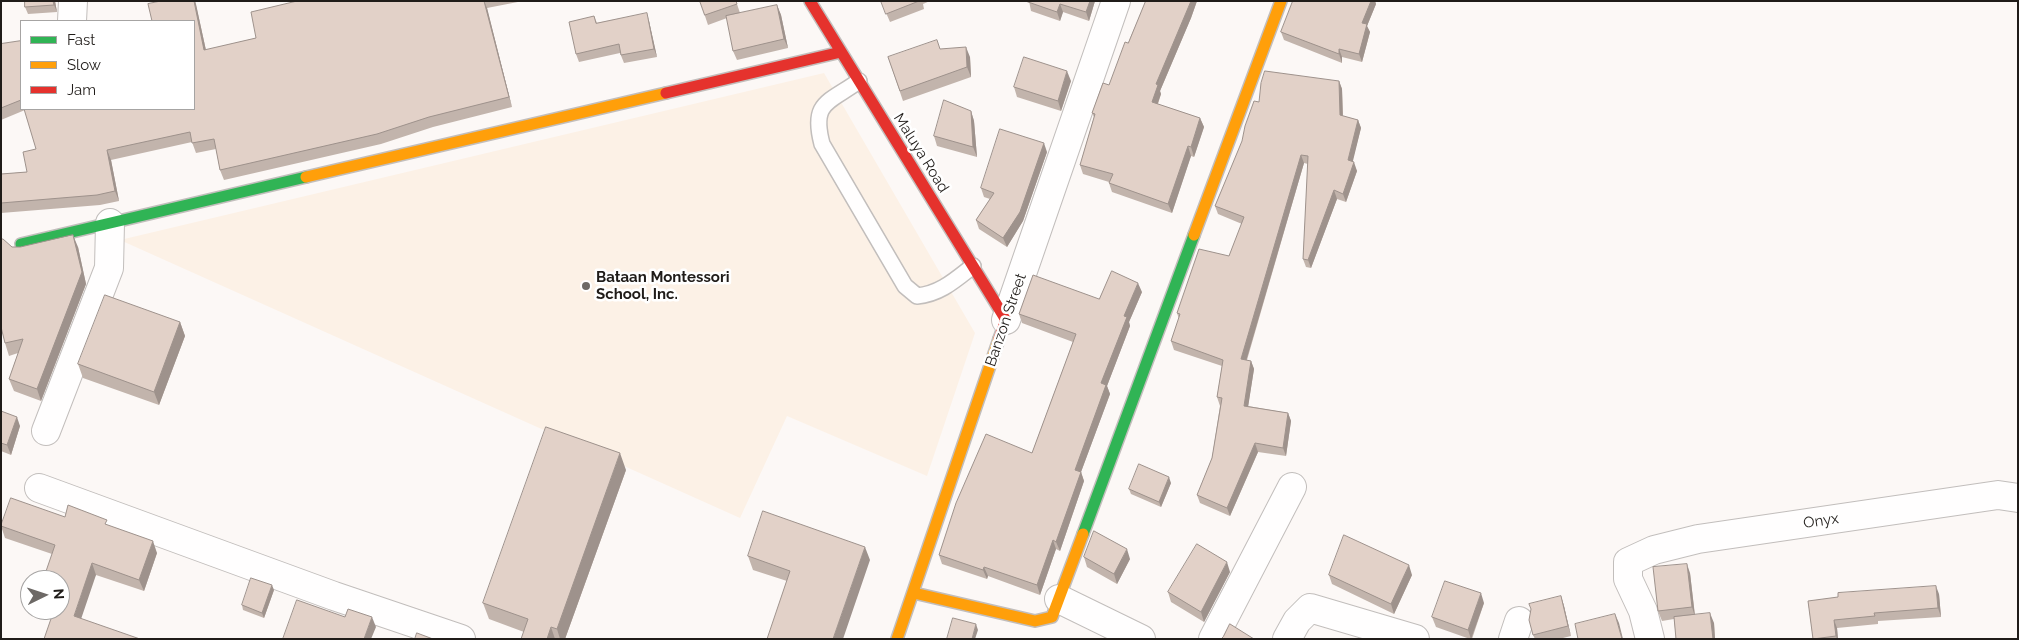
<!DOCTYPE html>
<style>
body{margin:0}
#map{position:relative;width:2019px;height:640px;overflow:hidden;background:#fcf8f6;font-family:Raleway,sans-serif}
canvas{display:block}
.frame{position:absolute;inset:0;border:2px solid #201c19;pointer-events:none}
.legend{position:absolute;left:20px;top:20px;width:175px;height:90px;box-sizing:border-box;background:#fff;border:1px solid #a6a4a3;margin:0;padding:6px 9px;list-style:none;font-size:15px;color:#201c19}
.legend li{display:flex;align-items:center;gap:10px;height:25px}
.legend b{width:25px;border:1px solid #a6a4a3}
.north{position:absolute;left:20px;top:570px;width:50px;height:50px;box-sizing:border-box;background:#fff;border:1px solid #a6a4a3;border-radius:50%;rotate:86deg;font-size:14px;font-weight:700;line-height:20px;text-align:center;color:#201c19}
.north::after{content:'';display:block;margin:auto;width:18px;height:22px;background:#6d6966;clip-path:polygon(50% 0,100% 100%,50% 72%,0 100%)}
</style>
<div id="map">
<canvas width="2019" height="640"></canvas>
<div class="frame"></div>
<ul class="legend">
<li><b style="height:6px;background:#30b455"></b>Fast</li>
<li><b style="height:6px;background:#ff9f0a"></b>Slow</li>
<li><b style="height:6px;background:#e5322d"></b>Jam</li>
</ul>
<div class="north">N</div>
</div>
<script>
const g = document.querySelector('canvas').getContext('2d');
g.lineJoin = 'round';
function fillPath(path, color) { g.fillStyle = color; g.fill(path, 'evenodd'); }
function strokePath(path, color, width, dash) { g.strokeStyle = color; g.lineWidth = width; g.lineCap = dash ? 'butt' : 'round'; g.setLineDash(dash || []); g.stroke(path); }
function label(font, color, halo, rows, align = 'center') {
  g.font = font + ' Raleway,sans-serif'; g.lineWidth = 5; g.setLineDash([]); g.textBaseline = 'middle'; g.strokeStyle = halo; g.fillStyle = color; for (const [text, x, y, turn = 0] of rows) {
    g.save(); g.translate(x, y); g.rotate((+turn || 0) * Math.PI / 180); g.textAlign = isNaN(turn) ? turn : align; if (halo) g.strokeText(text, 0, 0); g.fillText(text, 0, 0); g.restore();
  }
}
fillPath(new Path2D(`
 M 824,73 L 975,333 L 927,476 L 787,416 L 740,518 L 120,240 Z`), '#fcf1e6');
const lane = new Path2D(`
 M 859,81 C 828,103 811,102 822,144 L 905,286 L 917,296 C 940,294 955,280 973,266`);
const street = new Path2D(`
 M 72,21 L 73,1
 M 1006,320 L 1116,1
 M 46,431 L 109,268 L 110,223
 M 39,488 L 334,596 L 461,639
 M 1059,599 L 1141,639
 M 1213,639 L 1292,487
 M 1287,639 L 1297,621 L 1310,608 L 1415,639
 M 1513,639 L 1519,621
 M 1650,639 L 1643,611 L 1628,579 L 1628,562 L 1654,550 L 1698,539 L 1998,495 L 2018,498`);
const fast = new Path2D(`
 M 21,244 L 306,177
 M 1083,534 L 1194,235`);
const slow = new Path2D(`
 M 306,177 L 666,93
 M 1194,235 L 1281,1
 M 914,593 L 1035,621 L 1052,617 L 1083,534
 M 897,639 L 999,339`);
const jam = new Path2D(`
 M 810,1 L 1006,320 L 999,339
 M 666,93 L 841,52`);
strokePath(lane, '#c2bebc', 18);
strokePath(street, '#c2bebc', 30);
strokePath(fast, '#c2bebc', 14);
strokePath(slow, '#c2bebc', 14);
strokePath(jam, '#c2bebc', 14);
strokePath(lane, '#fffefe', 15);
strokePath(street, '#fffefe', 28);
strokePath(fast, '#30b455', 11);
strokePath(slow, '#ff9f0a', 11);
strokePath(jam, '#e5322d', 11);
fillPath(new Path2D(`
 M 25,1 L 55,1 L 57,12 L 28,14 L 25,7 Z
 M 161,1 L 195,1 L 206,50 L 256,38 L 297,1 L 523,1 L 487,8 L 512,107 L 433,127 L 381,144 L 224,180 L 220,170 L 216,149 L 196,153 L 192,142 L 111,160 L 119,201 L 100,205 L 1,213 L 1,174 L 27,172 L 36,149 L 25,110 L 1,120 L 1,44 L 21,41 L 21,109 L 194,109 Z
 M 700,1 L 736,1 L 740,13 L 777,5 L 781,15 L 788,48 L 737,60 L 733,51 L 727,18 L 708,25 Z
 M 881,1 L 930,1 L 923,4 L 924,9 L 890,22 Z
 M 1029,1 L 1095,1 L 1089,21 L 1063,12 L 1060,21 L 1031,11 Z
 M 1146,1 L 1197,1 L 1191,18 L 1160,91 L 1161,94 L 1158,104 L 1200,118 L 1204,127 L 1194,157 L 1191,156 L 1172,213 L 1112,192 L 1109,183 L 1109,182 L 1083,174 L 1080,165 L 1094,117 L 1092,113 L 1109,85 L 1128,43 Z
 M 1293,1 L 1375,1 L 1376,4 L 1367,26 L 1370,32 L 1362,62 L 1342,57 L 1342,63 L 1284,40 L 1281,32 Z
 M 594,16 L 597,23 L 649,21 L 657,57 L 624,63 L 620,53 L 579,62 L 576,54 Z
 M 940,49 L 970,57 L 971,77 L 903,101 L 888,57 Z
 M 1071,81 L 1061,111 L 1017,97 L 1014,87 Z
 M 1339,81 L 1342,89 L 1343,116 L 1358,120 L 1361,128 L 1352,162 L 1357,171 L 1346,202 L 1337,199 L 1311,268 L 1306,267 L 1303,259 L 1308,164 L 1304,163 L 1247,360 L 1251,361 L 1254,369 L 1248,406 L 1288,413 L 1291,421 L 1286,456 L 1258,452 L 1230,516 L 1200,503 L 1197,495 L 1212,458 L 1220,406 L 1217,397 L 1222,366 L 1174,350 L 1171,341 L 1179,319 L 1177,313 L 1229,256 L 1242,224 L 1218,214 L 1215,206 L 1259,102 Z
 M 971,111 L 974,121 L 977,157 L 937,146 L 934,136 Z
 M 1047,152 L 1023,221 L 1007,247 L 979,229 L 976,220 L 990,199 L 984,197 L 981,188 Z
 M 12,247 L 78,247 L 86,284 L 41,401 L 14,391 L 9,379 L 18,353 L 9,356 L 5,343 Z
 M 1142,292 L 1129,322 L 1130,326 L 1107,386 L 1110,394 L 1081,472 L 1084,481 L 1060,551 L 1056,549 L 1040,595 L 988,576 L 987,579 L 942,564 L 939,555 L 1032,453 L 1073,342 L 1022,323 L 1019,314 Z
 M 180,322 L 185,336 L 159,405 L 83,378 L 78,364 Z
 M 1,411 L 20,426 L 11,455 L 1,451 Z
 M 626,470 L 565,639 L 521,639 L 524,632 L 489,619 L 483,603 Z
 M 1171,483 L 1161,507 L 1131,494 L 1129,489 Z
 M 65,517 L 109,526 L 157,553 L 144,591 L 96,575 L 44,639 L 60,610 L 52,554 L 5,538 L 1,526 Z
 M 748,556 L 870,560 L 787,581 L 753,570 Z
 M 1084,557 L 1130,559 L 1117,584 L 1087,567 Z
 M 1230,572 L 1204,622 L 1171,602 L 1168,592 Z
 M 1690,573 L 1695,615 L 1714,623 L 1715,639 L 1676,639 L 1674,619 L 1662,621 L 1658,611 Z
 M 1329,575 L 1412,575 L 1394,614 L 1332,584 Z
 M 274,590 L 264,618 L 243,610 L 242,605 Z
 M 1939,594 L 1941,617 L 1878,621 L 1878,624 L 1837,628 L 1838,639 L 1813,639 L 1808,601 Z
 M 1561,596 L 1564,606 L 1571,636 L 1559,639 L 1535,639 L 1533,635 Z
 M 1484,603 L 1472,639 L 1470,639 L 1436,627 L 1432,617 Z`), '#c2b4ac');
fillPath(new Path2D(`
 M 53,1 L 55,1 L 57,12 L 54,5 Z
 M 194,1 L 195,1 L 196,4 L 208,60 L 204,50 Z
 M 484,1 L 487,8 L 512,107 L 509,97 Z
 M 1090,1 L 1095,1 L 1089,21 L 1086,12 Z
 M 1191,1 L 1197,1 L 1191,18 L 1160,91 L 1161,94 L 1155,111 L 1152,102 L 1156,84 Z
 M 1371,1 L 1375,1 L 1376,4 L 1367,26 L 1370,32 L 1362,62 L 1359,54 L 1362,23 Z
 M 1060,4 L 1063,12 L 1060,21 L 1057,12 Z
 M 777,5 L 781,15 L 788,48 L 784,39 Z
 M 647,13 L 649,21 L 657,57 L 654,49 Z
 M 966,47 L 970,57 L 971,77 L 967,67 Z
 M 1339,49 L 1342,57 L 1342,63 L 1339,54 Z
 M 1067,71 L 1071,81 L 1061,111 L 1058,101 Z
 M 1339,81 L 1342,89 L 1343,123 L 1340,115 Z
 M 971,111 L 974,121 L 977,157 L 973,147 Z
 M 1200,118 L 1204,127 L 1194,157 L 1191,147 Z
 M 1358,120 L 1361,128 L 1351,169 L 1348,160 Z
 M 1044,143 L 1047,152 L 1023,221 L 1007,247 L 1003,238 Z
 M 1188,146 L 1191,156 L 1172,213 L 1168,204 Z
 M 107,150 L 111,160 L 119,201 L 115,191 Z
 M 1301,155 L 1304,163 L 1244,368 L 1241,359 Z
 M 1354,162 L 1357,171 L 1346,202 L 1343,194 Z
 M 1334,190 L 1337,199 L 1311,268 L 1308,260 Z
 M 73,235 L 78,247 L 86,284 L 41,401 L 37,389 Z
 M 1138,283 L 1142,292 L 1129,322 L 1130,326 L 1107,386 L 1110,394 L 1081,472 L 1084,481 L 1060,551 L 1056,542 L 1075,470 L 1101,383 L 1124,316 Z
 M 180,322 L 185,336 L 159,405 L 154,392 Z
 M 1251,361 L 1254,369 L 1247,414 L 1244,406 Z
 M 1288,413 L 1291,421 L 1286,456 L 1283,448 Z
 M 17,417 L 20,426 L 11,455 L 7,445 Z
 M 1255,443 L 1258,452 L 1230,516 L 1227,508 Z
 M 620,453 L 626,470 L 565,639 L 560,639 L 557,629 Z
 M 1169,477 L 1171,483 L 1161,507 L 1159,502 Z
 M 1053,540 L 1056,549 L 1040,595 L 1037,585 Z
 M 153,541 L 157,553 L 144,591 L 139,580 Z
 M 865,547 L 870,560 L 843,639 L 833,639 Z
 M 1127,549 L 1130,559 L 1117,584 L 1114,574 Z
 M 1227,562 L 1230,572 L 1204,622 L 1201,612 Z
 M 92,563 L 96,575 L 78,628 L 74,616 Z
 M 1687,564 L 1690,573 L 1695,617 L 1692,607 Z
 M 1409,565 L 1412,575 L 1394,614 L 1391,604 Z
 M 984,567 L 988,576 L 987,579 L 983,570 Z
 M 272,585 L 274,590 L 264,618 L 262,613 Z
 M 1936,586 L 1939,594 L 1941,617 L 1938,608 Z
 M 1481,593 L 1484,603 L 1471,639 L 1468,630 Z
 M 1561,596 L 1564,606 L 1571,636 L 1568,626 Z
 M 1710,613 L 1714,623 L 1715,639 L 1713,639 Z
 M 1615,614 L 1619,623 L 1623,639 L 1622,639 Z
 M 372,617 L 376,627 L 371,639 L 364,639 Z
 M 1834,620 L 1837,628 L 1838,639 L 1837,639 L 1836,636 Z
 M 976,624 L 978,630 L 975,639 L 972,639 Z
 M 551,627 L 555,639 L 547,639 Z`), '#9e928c');
const building = new Path2D(`
 M 25,1 L 53,1 L 54,5 L 25,7 Z
 M 161,1 L 194,1 L 204,50 L 256,38 L 251,12 L 297,1 L 484,1 L 509,97 L 429,117 L 377,134 L 220,170 L 214,139 L 192,143 L 190,132 L 107,150 L 115,191 L 97,195 L 1,203 L 1,174 L 27,172 L 23,152 L 36,149 L 24,109 L 194,109 L 194,21 L 152,21 L 148,4 Z
 M 700,1 L 736,1 L 737,4 L 705,15 Z
 M 881,1 L 919,1 L 886,14 Z
 M 1029,1 L 1090,1 L 1086,12 L 1060,4 L 1057,12 L 1028,2 Z
 M 1146,1 L 1191,1 L 1156,84 L 1158,85 L 1152,102 L 1200,118 L 1191,147 L 1188,146 L 1168,204 L 1109,183 L 1113,174 L 1080,165 L 1095,114 L 1092,113 L 1103,83 L 1109,85 L 1125,42 L 1128,43 Z
 M 1293,1 L 1371,1 L 1362,23 L 1367,24 L 1359,54 L 1339,49 L 1339,54 L 1281,32 Z
 M 777,5 L 784,39 L 733,51 L 726,16 Z
 M 647,13 L 654,49 L 621,55 L 619,44 L 576,54 L 569,22 L 594,16 L 596,23 Z
 M 937,40 L 940,49 L 966,47 L 967,67 L 900,91 L 888,57 Z
 M 21,41 L 21,100 L 1,108 L 1,44 Z
 M 1024,57 L 1067,71 L 1058,101 L 1014,87 Z
 M 1265,71 L 1339,81 L 1340,115 L 1358,120 L 1348,160 L 1354,162 L 1343,194 L 1334,190 L 1308,260 L 1303,259 L 1308,156 L 1301,155 L 1241,359 L 1251,361 L 1244,406 L 1288,413 L 1283,448 L 1255,443 L 1227,508 L 1197,495 L 1212,458 L 1222,398 L 1217,397 L 1223,360 L 1171,341 L 1180,314 L 1177,313 L 1199,249 L 1229,256 L 1244,217 L 1215,206 L 1242,141 L 1245,126 L 1254,101 L 1259,102 L 1261,83 Z
 M 944,100 L 971,111 L 973,147 L 934,136 Z
 M 1000,129 L 1044,143 L 1020,212 L 1003,238 L 976,220 L 994,193 L 981,188 Z
 M 73,235 L 82,272 L 37,389 L 9,379 L 23,339 L 5,343 L 1,327 L 1,239 L 3,239 L 12,247 L 20,247 Z
 M 1112,271 L 1138,283 L 1124,316 L 1127,317 L 1101,383 L 1106,385 L 1075,470 L 1081,472 L 1056,542 L 1053,540 L 1037,585 L 984,567 L 983,570 L 939,555 L 956,503 L 986,434 L 1032,453 L 1076,334 L 1019,314 L 1033,275 L 1099,299 Z
 M 105,295 L 180,322 L 154,392 L 78,364 Z
 M 1,411 L 17,417 L 7,445 L 1,443 Z
 M 546,427 L 620,453 L 557,629 L 551,627 L 547,639 L 521,639 L 528,619 L 483,603 Z
 M 1139,464 L 1169,477 L 1159,502 L 1129,489 Z
 M 11,498 L 65,517 L 68,505 L 107,520 L 105,524 L 153,541 L 139,580 L 92,563 L 74,616 L 140,639 L 44,639 L 54,610 L 60,610 L 60,580 L 43,580 L 55,545 L 1,526 Z
 M 763,511 L 865,547 L 833,639 L 767,639 L 790,571 L 748,556 Z
 M 1094,531 L 1127,549 L 1114,574 L 1084,557 Z
 M 1344,535 L 1409,565 L 1391,604 L 1329,575 Z
 M 1197,544 L 1227,562 L 1201,612 L 1168,592 Z
 M 1687,564 L 1692,607 L 1658,611 L 1653,567 Z
 M 251,578 L 272,585 L 262,613 L 242,605 Z
 M 1445,581 L 1481,593 L 1468,630 L 1432,617 Z
 M 1936,586 L 1938,608 L 1874,613 L 1875,616 L 1834,620 L 1836,636 L 1813,639 L 1808,601 L 1838,597 L 1838,593 Z
 M 1561,596 L 1568,626 L 1533,635 L 1529,620 L 1531,609 L 1529,604 Z
 M 297,600 L 345,617 L 348,609 L 372,617 L 364,639 L 283,639 Z
 M 1710,613 L 1713,639 L 1676,639 L 1674,617 Z
 M 1615,614 L 1622,639 L 1578,639 L 1575,624 Z
 M 953,618 L 976,624 L 972,639 L 947,639 Z
 M 1230,624 L 1254,639 L 1221,639 L 1223,637 Z
 M 417,633 L 433,639 L 415,639 Z`);
fillPath(building, '#e2d1c8');
strokePath(building, '#9e928c', 1);
for (const [x, y, r, color] of [
 [586,286,5,"#6d6966"]
]) { const dot = new Path2D(); dot.arc(x, y, r, 0, 2 * Math.PI); g.fillStyle = color; g.fill(dot); strokePath(dot, '#fff', 2); }
label('15px', '#201c19', '#fff', [
 ["Maluya Road",921,153,58],
 ["Banzon Street",1006,320,-71],
 ["Onyx",1821,521,-8]
]);
label('bold 15px', '#201c19', '#fff', [
 ["Bataan Montessori",596,277],
 ["School, Inc.",596,294]
], 'left');
</script>
